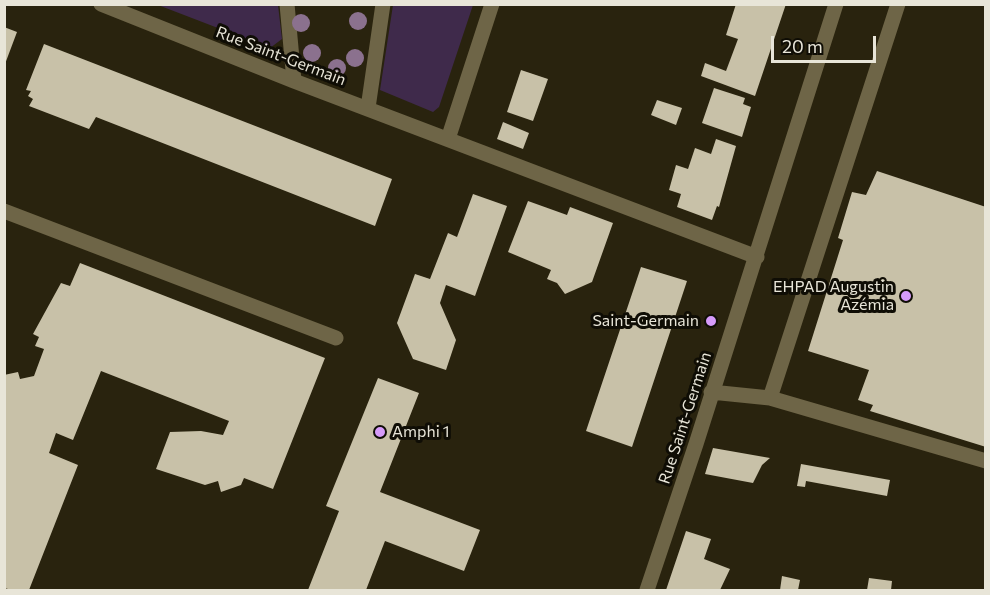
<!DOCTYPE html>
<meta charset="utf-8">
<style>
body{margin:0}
#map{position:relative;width:990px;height:595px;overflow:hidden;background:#29230e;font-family:Commissioner,sans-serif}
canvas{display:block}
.frame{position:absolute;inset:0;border:6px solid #e8e5d8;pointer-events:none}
.scale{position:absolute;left:771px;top:36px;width:105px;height:27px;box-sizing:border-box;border:3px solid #e8e5d8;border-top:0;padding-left:8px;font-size:18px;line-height:21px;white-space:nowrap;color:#e8e5d8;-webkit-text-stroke:4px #0f0d05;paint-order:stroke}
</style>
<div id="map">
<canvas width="990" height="595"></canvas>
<div class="frame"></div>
<div class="scale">20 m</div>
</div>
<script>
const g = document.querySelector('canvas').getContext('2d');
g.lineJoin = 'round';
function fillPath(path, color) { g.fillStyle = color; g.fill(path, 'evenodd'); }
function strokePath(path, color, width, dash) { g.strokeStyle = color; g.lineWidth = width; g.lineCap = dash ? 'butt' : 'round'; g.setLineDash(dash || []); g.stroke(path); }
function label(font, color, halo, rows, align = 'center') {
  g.font = font + ' Commissioner,sans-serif'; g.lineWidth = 6; g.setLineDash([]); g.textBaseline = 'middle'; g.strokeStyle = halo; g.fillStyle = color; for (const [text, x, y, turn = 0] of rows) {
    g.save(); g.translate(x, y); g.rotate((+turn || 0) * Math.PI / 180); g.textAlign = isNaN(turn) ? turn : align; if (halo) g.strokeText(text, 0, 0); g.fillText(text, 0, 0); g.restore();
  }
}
fillPath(new Path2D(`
 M 158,5 L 278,5 L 282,39 L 270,48 Z
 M 393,5 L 473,5 L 439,107 L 433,112 L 380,90 Z`), '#3f2a4b');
fillPath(new Path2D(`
 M 736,4 L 786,4 L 755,96 L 701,76 L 705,63 L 726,71 L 738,39 L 726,35 Z
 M 4,27 L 17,32 L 5,64 L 4,64 Z
 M 44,44 L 392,179 L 375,226 L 96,117 L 89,129 L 29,106 L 33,99 L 28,96 L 31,91 L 26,90 Z
 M 521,70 L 548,79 L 533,121 L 507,112 Z
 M 714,88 L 745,98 L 743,104 L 751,107 L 742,137 L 702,123 Z
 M 657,100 L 682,108 L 676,125 L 651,115 Z
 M 503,122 L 529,133 L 523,149 L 497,139 Z
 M 716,139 L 736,146 L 719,207 L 717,206 L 712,220 L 677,207 L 681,194 L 669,190 L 676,165 L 688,169 L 695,148 L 711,154 Z
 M 877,171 L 986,207 L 986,447 L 870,411 L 873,405 L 858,400 L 869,370 L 808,351 L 843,240 L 838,238 L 852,192 L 866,195 Z
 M 473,194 L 507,206 L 475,296 L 446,285 L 440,303 L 456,340 L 446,370 L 413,359 L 397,323 L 415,274 L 430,279 L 448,233 L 457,237 Z
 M 528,201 L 567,215 L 570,207 L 613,223 L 592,282 L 565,294 L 557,283 L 547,279 L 551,270 L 508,252 Z
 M 80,263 L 325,358 L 273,489 L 244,478 L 241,485 L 221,492 L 218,481 L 205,485 L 156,469 L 170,432 L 201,431 L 223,435 L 229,421 L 101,371 L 73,440 L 56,433 L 49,453 L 78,465 L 29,590 L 12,590 L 4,588 L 4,375 L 18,372 L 20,379 L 34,376 L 44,349 L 35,346 L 39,337 L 33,334 L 61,283 L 70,286 Z
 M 641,267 L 687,281 L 632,447 L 586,431 Z
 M 378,378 L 419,393 L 380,492 L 480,530 L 464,571 L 385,541 L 366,590 L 308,590 L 339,511 L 326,506 Z
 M 713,448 L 770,458 L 762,465 L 753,483 L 705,474 Z
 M 801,464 L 890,480 L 887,496 L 806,481 L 805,487 L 797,486 Z
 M 686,531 L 711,539 L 704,559 L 730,569 L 720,590 L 666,590 Z
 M 782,576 L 800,580 L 798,590 L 780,590 Z
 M 869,578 L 892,581 L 891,590 L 867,590 Z`), '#c8c1a8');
strokePath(new Path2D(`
 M 101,4 L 294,81 L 757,257
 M 287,4 L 294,81
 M 368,108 L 383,4
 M 448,139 L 492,4
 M 4,211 L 336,338
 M 711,392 L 770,398 L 986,461
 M 770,398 L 898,4
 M 647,590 L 696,444 L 836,4`), '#6e6547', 15);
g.fillStyle = '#8b718e';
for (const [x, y] of [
 [358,21],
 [301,23],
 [312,53],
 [355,58],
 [337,68]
]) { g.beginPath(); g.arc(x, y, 9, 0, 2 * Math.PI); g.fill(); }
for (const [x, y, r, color] of [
 [906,296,6,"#d69bfa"],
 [711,321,6,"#d69bfa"],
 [380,432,6,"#d69bfa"]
]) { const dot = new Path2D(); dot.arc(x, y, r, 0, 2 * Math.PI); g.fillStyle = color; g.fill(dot); strokePath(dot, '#0f0d05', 2); }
label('16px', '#e8e5d8', '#0f0d05', [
 ["Rue Saint-Germain",281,56,21],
 ["Rue Saint-Germain",685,418,-72]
]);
label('16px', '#e8e5d8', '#0f0d05', [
 ["EHPAD Augustin",894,287],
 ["Azémia",894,305],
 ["Saint-Germain",699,321],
 ["Amphi 1",392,432,"left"]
], 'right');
</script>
